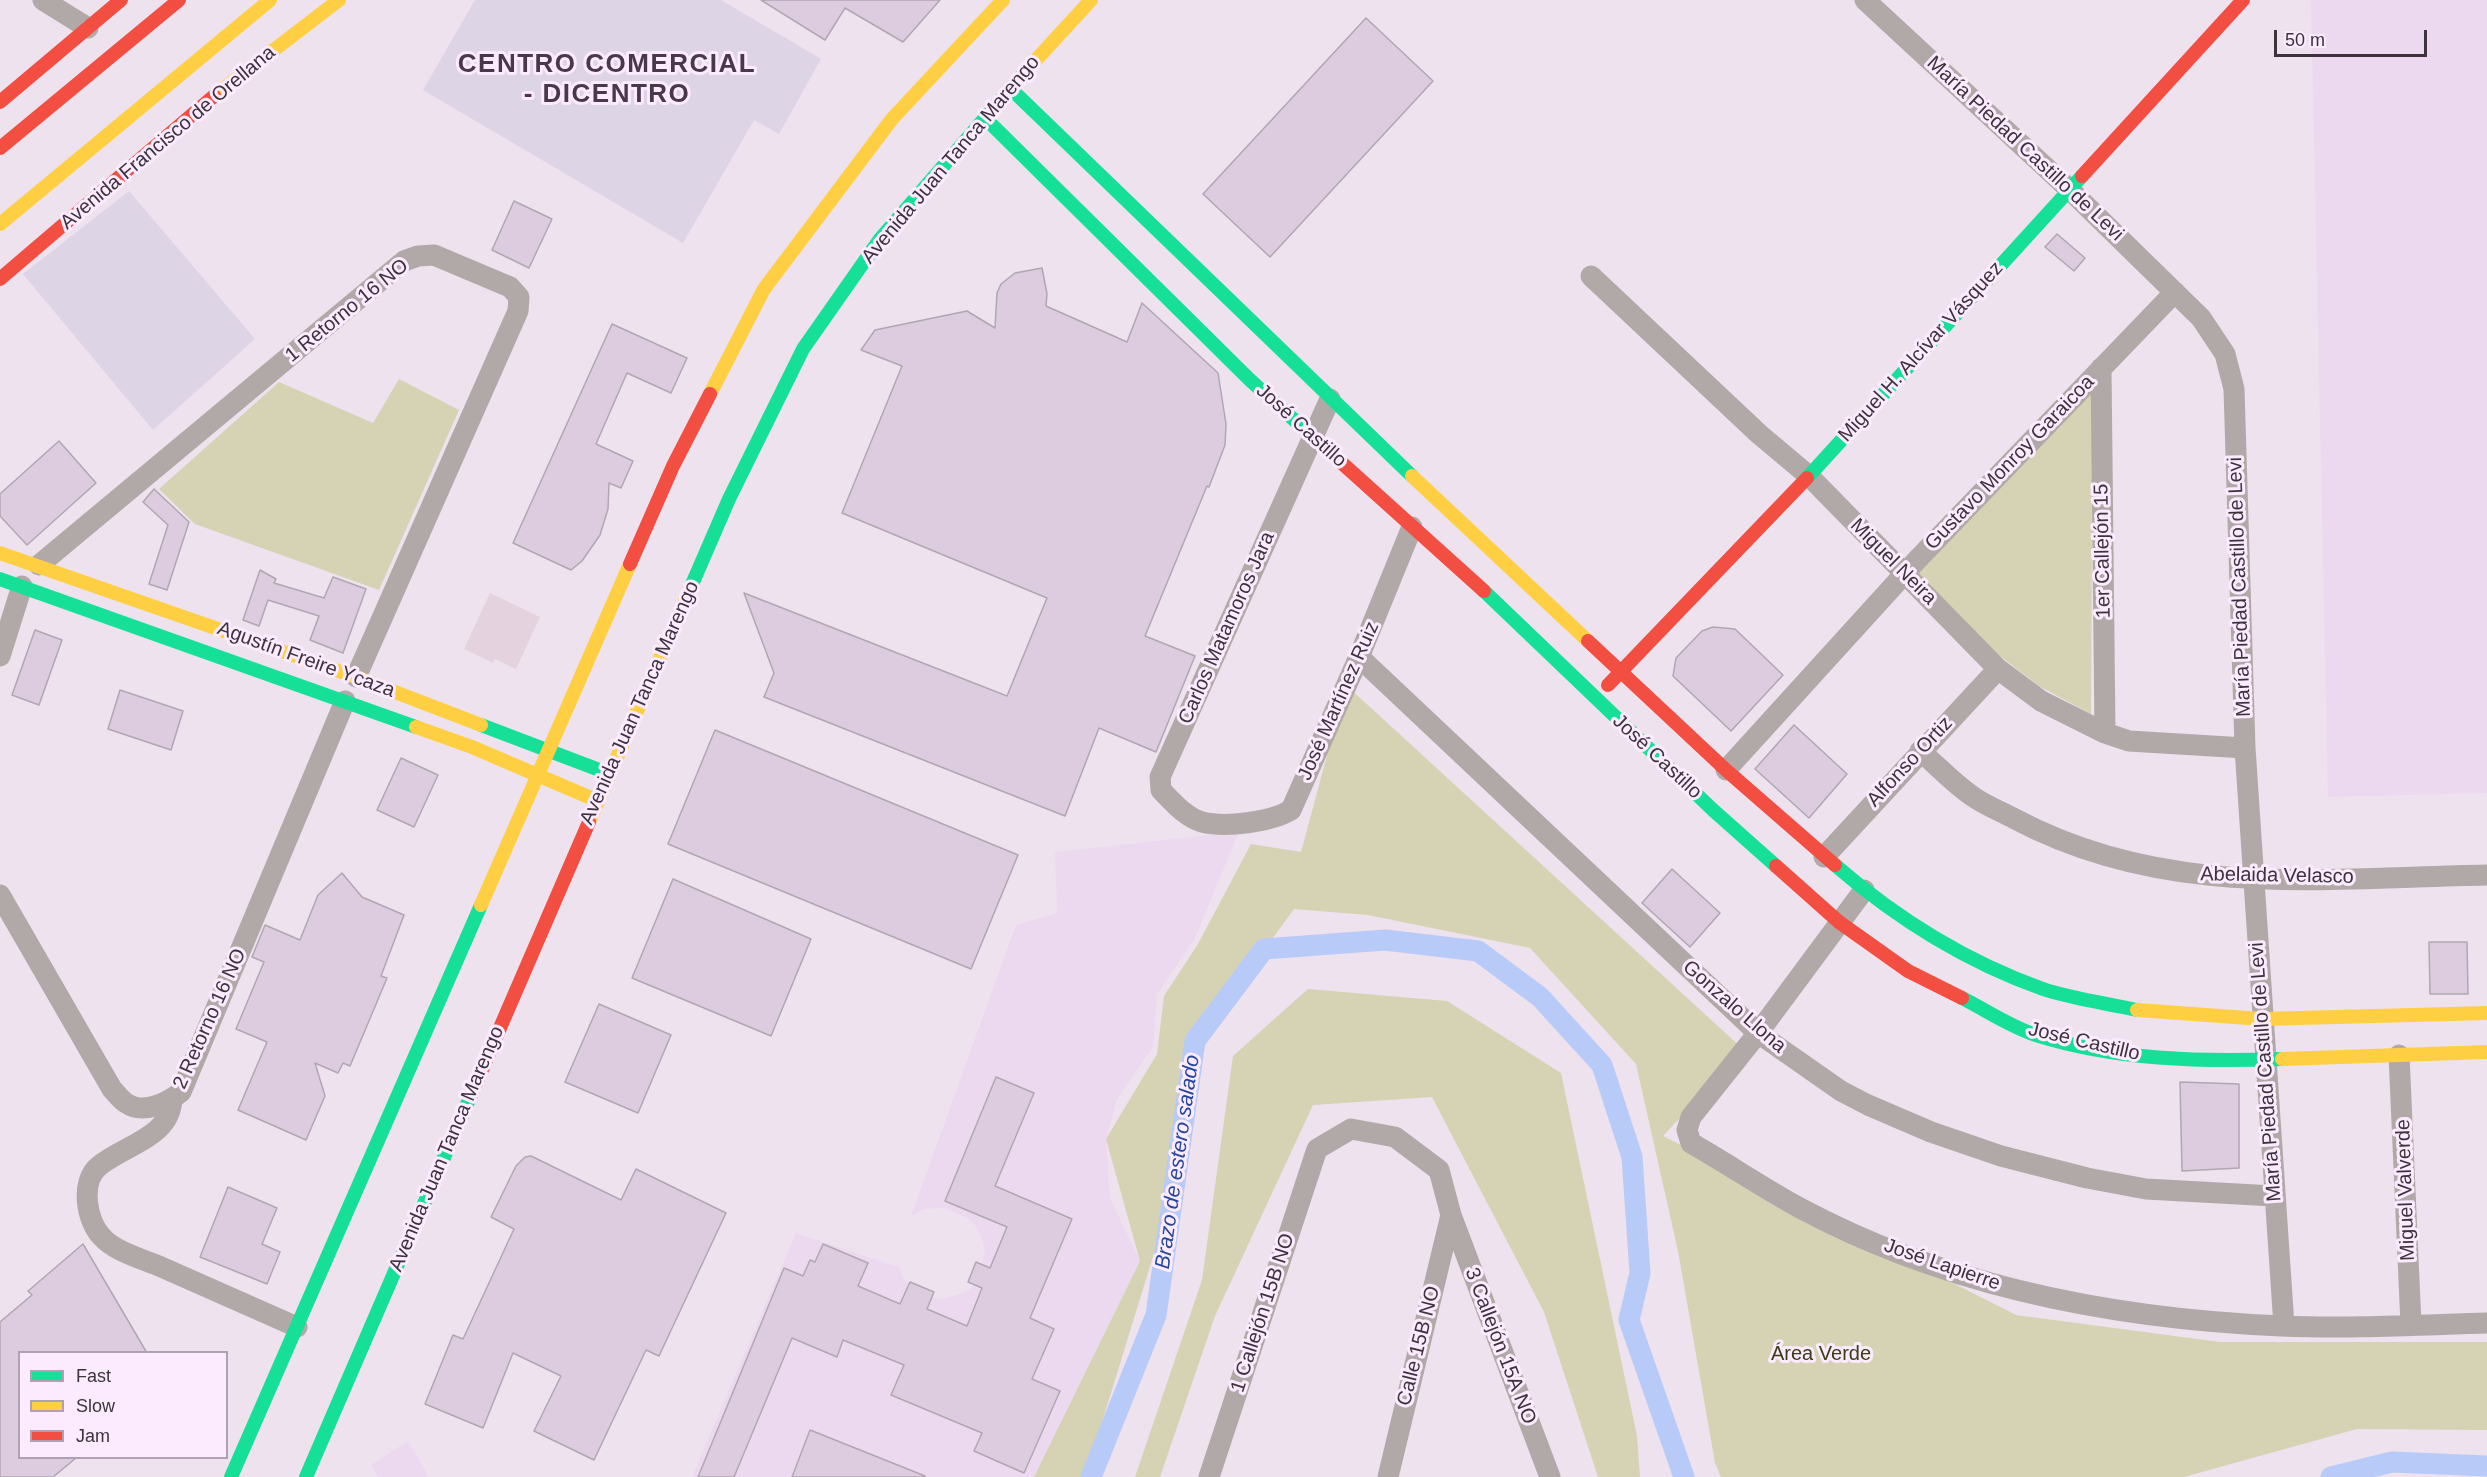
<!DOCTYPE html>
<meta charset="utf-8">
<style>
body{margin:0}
#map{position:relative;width:2487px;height:1477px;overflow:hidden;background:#ede2ee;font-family:Helvetica,sans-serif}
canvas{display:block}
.legend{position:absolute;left:18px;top:1351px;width:210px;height:108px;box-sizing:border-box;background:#fcebff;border:2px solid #afa1b1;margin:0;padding:8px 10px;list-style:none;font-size:18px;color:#3c333d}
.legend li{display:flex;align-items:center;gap:12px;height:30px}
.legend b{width:30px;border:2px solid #afa1b1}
.scale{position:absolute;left:2274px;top:30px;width:153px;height:27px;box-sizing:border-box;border:3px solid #3c333d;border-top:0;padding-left:8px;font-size:18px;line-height:21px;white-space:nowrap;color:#3c333d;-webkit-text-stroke:4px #fcebff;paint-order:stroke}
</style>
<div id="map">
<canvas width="2487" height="1477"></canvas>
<ul class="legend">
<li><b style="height:8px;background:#16e098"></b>Fast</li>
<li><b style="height:8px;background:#ffcf43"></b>Slow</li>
<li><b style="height:8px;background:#f24e42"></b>Jam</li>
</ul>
<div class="scale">50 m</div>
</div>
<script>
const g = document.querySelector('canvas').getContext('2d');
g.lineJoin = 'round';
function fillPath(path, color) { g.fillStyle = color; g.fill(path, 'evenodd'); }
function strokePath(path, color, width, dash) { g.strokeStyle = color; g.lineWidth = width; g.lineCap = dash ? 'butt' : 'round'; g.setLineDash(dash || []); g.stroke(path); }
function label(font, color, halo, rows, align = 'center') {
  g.font = font + ' Helvetica,sans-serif'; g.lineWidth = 6; g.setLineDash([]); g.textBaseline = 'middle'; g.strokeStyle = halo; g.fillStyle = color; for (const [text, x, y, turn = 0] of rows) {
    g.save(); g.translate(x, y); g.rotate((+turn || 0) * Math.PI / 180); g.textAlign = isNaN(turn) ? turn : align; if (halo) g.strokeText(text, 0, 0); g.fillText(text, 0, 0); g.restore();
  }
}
fillPath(new Path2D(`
 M 475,0 L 721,0 L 821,59 L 779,134 L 754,120 L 683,243 L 423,90 Z
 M 129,191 L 255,339 L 153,430 L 23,274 Z`), '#ddd4e6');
fillPath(new Path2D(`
 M 2311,0 L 2487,0 L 2487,793 L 2328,797 Z
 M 1239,832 L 1194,940 L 1157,994 L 1153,1047 L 1117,1099 L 1106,1139 L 1110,1198 L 1140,1261 L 1034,1477 L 692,1477 L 796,1233 L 899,1267 L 903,1278 L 914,1291 L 928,1297 L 941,1299 L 954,1296 L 969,1290 L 978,1279 L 985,1252 L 982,1238 L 975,1225 L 966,1217 L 943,1208 L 924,1209 L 911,1216 L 1016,925 L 1057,913 L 1055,852 Z
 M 408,1441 L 429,1477 L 378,1477 L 371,1465 Z`), '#ecd9ef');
fillPath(new Path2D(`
 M 490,593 L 540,617 L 516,669 L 495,659 L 493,663 L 464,649 Z`), '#e4d3df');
fillPath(new Path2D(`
 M 399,379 L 459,410 L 379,590 L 195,524 L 159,489 L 279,382 L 373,423 Z
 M 2093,379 L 2091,714 L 2039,686 L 1996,653 L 1910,570 Z
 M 1346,685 L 1744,1050 L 1663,1136 L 2016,1315 L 2220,1342 L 2487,1342 L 2487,1430 L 2357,1429 L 2184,1477 L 1721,1477 L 1715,1463 L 1678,1251 L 1636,1064 L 1530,948 L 1368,915 L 1294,909 L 1188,1054 L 1172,1195 L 1086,1474 L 1084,1477 L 1034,1477 L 1140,1261 L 1106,1139 L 1157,1054 L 1164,996 L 1198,944 L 1251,844 L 1301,852 Z
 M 1308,989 L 1447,1001 L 1561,1073 L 1637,1436 L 1640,1477 L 1598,1477 L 1544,1312 L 1432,1097 L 1313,1105 L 1215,1316 L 1160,1477 L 1135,1477 L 1202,1280 L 1233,1056 Z`), '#d5d3b4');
strokePath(new Path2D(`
 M 1091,1477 L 1156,1315 L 1195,1041 L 1264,949 L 1385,940 L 1478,951 L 1540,997 L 1602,1065 L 1632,1157 L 1640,1273 L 1629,1320 L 1684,1477
 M 2331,1477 L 2392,1462 L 2487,1466`), '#b8caf8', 21);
const building = new Path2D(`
 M 761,0 L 940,0 L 903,42 L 845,8 L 825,40 Z
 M 1366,18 L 1433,81 L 1270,257 L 1203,194 Z
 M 514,201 L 552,219 L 529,268 L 492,250 Z
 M 2057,234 L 2085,258 L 2074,271 L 2045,247 Z
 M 1042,268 L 1047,294 L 1046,306 L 1127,342 L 1142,303 L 1218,373 L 1226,424 L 1225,445 L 1209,487 L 1207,486 L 1145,636 L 1195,656 L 1156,752 L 1099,728 L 1065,816 L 764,697 L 774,673 L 744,593 L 1007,696 L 1047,598 L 842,513 L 902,366 L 861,350 L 875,330 L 967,311 L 995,328 L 997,293 L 1001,284 L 1015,273 Z
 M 612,324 L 687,358 L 671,393 L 627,373 L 596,444 L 633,461 L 621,488 L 609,483 L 608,509 L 600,535 L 582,561 L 571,570 L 513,543 Z
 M 59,441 L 96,483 L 27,545 L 0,516 L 0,494 Z
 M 154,489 L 189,522 L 167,590 L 149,584 L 168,525 L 143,502 Z
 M 260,570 L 276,579 L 274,583 L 324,598 L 333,577 L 366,589 L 343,653 L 310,640 L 319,616 L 268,600 L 259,626 L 243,620 Z
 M 1713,627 L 1735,629 L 1783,675 L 1731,731 L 1673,676 L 1676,658 L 1702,631 Z
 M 35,630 L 62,640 L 39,705 L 12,695 Z
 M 120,690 L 183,711 L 171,750 L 108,729 Z
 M 1794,725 L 1847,774 L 1809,818 L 1755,769 Z
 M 715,730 L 1018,855 L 971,969 L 668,844 Z
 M 401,758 L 438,775 L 414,827 L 377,810 Z
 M 1672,869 L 1720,913 L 1690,947 L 1642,903 Z
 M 342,873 L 362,897 L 404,915 L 381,976 L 387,978 L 350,1066 L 343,1063 L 338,1073 L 315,1063 L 325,1096 L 306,1140 L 238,1110 L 267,1042 L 236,1029 L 264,962 L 252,957 L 265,925 L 300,940 L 318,895 Z
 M 673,879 L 811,939 L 771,1036 L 632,978 Z
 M 2429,942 L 2467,942 L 2468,994 L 2430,994 Z
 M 599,1004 L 671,1035 L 638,1113 L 565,1082 Z
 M 996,1077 L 1034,1093 L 995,1186 L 1072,1219 L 1030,1318 L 1054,1329 L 1032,1379 L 1060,1391 L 1024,1473 L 974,1451 L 982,1433 L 891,1395 L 904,1365 L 843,1340 L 837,1357 L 792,1338 L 734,1477 L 698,1477 L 784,1268 L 803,1276 L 810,1260 L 815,1262 L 823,1244 L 868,1263 L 858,1286 L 900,1304 L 910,1282 L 934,1292 L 927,1309 L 967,1326 L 982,1288 L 968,1282 L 976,1262 L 990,1268 L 1007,1227 L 945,1201 Z
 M 2180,1082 L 2239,1084 L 2239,1168 L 2182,1171 Z
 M 531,1156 L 621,1200 L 636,1169 L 726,1213 L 659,1356 L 646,1350 L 594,1460 L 534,1431 L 561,1376 L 513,1353 L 483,1428 L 425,1404 L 453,1335 L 463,1339 L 514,1229 L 491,1217 L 516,1166 L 525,1157 Z
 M 228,1187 L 277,1208 L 262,1244 L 280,1252 L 267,1284 L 200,1257 Z
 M 83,1244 L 147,1353 L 20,1353 L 20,1458 L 76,1458 L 53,1477 L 0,1477 L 0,1322 L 32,1295 L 28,1291 Z
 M 810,1430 L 925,1476 L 925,1477 L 792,1477 Z`);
fillPath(building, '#ddccdf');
strokePath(building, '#b0a7b1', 1.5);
strokePath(new Path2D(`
 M 43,0 L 88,28
 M 1865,0 L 2069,189 L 2201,318 L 2225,354 L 2234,389 L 2245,748 L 2284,1326
 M 1591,276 L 1759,434 L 1809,476 L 1998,669 L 2041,701 L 2105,733 L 2129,741 L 2245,748
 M 2101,368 L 2105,733
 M 1330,399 L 1160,777 L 1161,790 C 1172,801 1186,818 1202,822 C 1225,828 1271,822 1291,810 L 1359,657 L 1412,527
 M 39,565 L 404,261 L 418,256 L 434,255 L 510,287 L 519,297 L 518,311 L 356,677
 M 0,656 L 22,586
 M 1359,657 L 1758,1033 L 1841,1091 L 1868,1105 L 1931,1132 L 2001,1156 L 2087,1178 L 2146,1189 L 2274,1196
 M 1920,751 C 1938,766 1955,785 1975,798 C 1987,806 2002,812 2015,819 C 2166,899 2323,878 2487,875
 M 1726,770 L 1917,560 L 2175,292
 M 1824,857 L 1998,669
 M 1864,890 L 1758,1033 L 1691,1117 L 1687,1130 L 1691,1143 C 1728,1164 1763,1188 1800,1208 C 1949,1288 2116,1319 2282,1326 C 2350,1329 2419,1325 2487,1323
 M 0,895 L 112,1089 C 116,1093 121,1100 126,1103 C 143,1115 167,1103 181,1092 L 345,701
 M 2399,1055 L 2411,1325
 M 172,1099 C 170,1138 126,1144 99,1166 C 80,1181 86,1221 102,1237 C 114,1251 142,1259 159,1266 C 205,1286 251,1307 297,1327
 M 1209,1477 L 1317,1149 L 1351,1129 L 1395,1137 L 1439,1170 L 1451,1215 L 1550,1477
 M 1388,1477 L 1451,1215`), '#b1a9a7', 21);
strokePath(new Path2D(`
 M 1010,88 L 1412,476
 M 985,118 L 1250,380 L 1313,437
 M 1807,478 L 2082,176
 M 0,579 L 416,727
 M 690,589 L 729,499 L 803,349 L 880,239 L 1024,73
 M 1484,591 L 1713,810 L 1776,866
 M 481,725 L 610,774
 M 1835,865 C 1896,918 1967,962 2043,989 C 2073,999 2106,1003 2137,1010
 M 1962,998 C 1986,1010 2011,1027 2036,1035 C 2115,1060 2201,1062 2282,1059
 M 231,1477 L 481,905
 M 306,1477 L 471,1095`), '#16e098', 14);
strokePath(new Path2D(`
 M 1024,73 L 1091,0
 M 214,96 L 339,0
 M 0,224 L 270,0
 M 710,394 L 764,289 L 892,119 L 1003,0
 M 1412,476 L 1588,641
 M 0,553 L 356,677 L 481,725
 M 416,727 L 472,747 L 598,801
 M 589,822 L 690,589
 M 481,905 L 630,564
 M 2137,1010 L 2262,1019 L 2487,1013
 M 2282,1059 L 2487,1052`), '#ffcf43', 14);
strokePath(new Path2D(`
 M 0,102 L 121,0
 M 0,148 L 179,0
 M 2082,176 L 2243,0
 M 0,279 L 214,96
 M 1313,437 L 1484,591
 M 630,564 L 673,466 L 710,394
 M 1588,641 L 1726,770 L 1835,865
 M 1608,685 L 1807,478
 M 1776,866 L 1839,922 L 1908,971 L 1962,998
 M 471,1095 L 589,822`), '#f24e42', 14);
label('20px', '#3c333d', '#fcebff', [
 ["Avenida Francisco de Orellana",168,138,-40],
 ["María Piedad Castillo de Levi",2025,149,43],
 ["Avenida Juan Tanca Marengo",951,160,-50],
 ["1 Retorno 16 NO",347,311,-39],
 ["Miguel H. Alcívar Vásquez",1921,352,-48],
 ["José Castillo",1301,426,42],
 ["Gustavo Monroy Garaicoa",2010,463,-46],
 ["1er Callejón 15",2103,551,-91],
 ["Miguel Neira",1893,562,45],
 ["María Piedad Castillo de Levi",2240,587,-92],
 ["Carlos Matamoros Jara",1227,628,-66],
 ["Agustín Freire Ycaza",306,660,20],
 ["José Martínez Ruiz",1339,701,-66],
 ["Avenida Juan Tanca Marengo",640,703,-66],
 ["José Castillo",1657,757,43],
 ["Alfonso Ortiz",1910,762,-47],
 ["Abelaida Velasco",2277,876,1],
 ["Gonzalo Llona",1734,1007,41],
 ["2 Retorno 16 NO",210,1019,-66],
 ["José Castillo",2084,1042,13],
 ["María Piedad Castillo de Levi",2266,1072,-94],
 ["Avenida Juan Tanca Marengo",447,1149,-67],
 ["Miguel Valverde",2406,1190,-92],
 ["José Lapierre",1942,1265,19],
 ["1 Callejón 15B NO",1263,1313,-72],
 ["Calle 15B NO",1419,1346,-76],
 ["3 Callejón 15A NO",1500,1346,69]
]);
label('20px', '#3a3d15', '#fcebff', [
 ["Área Verde",1821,1354]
]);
label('italic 21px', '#24469d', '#fcebff', [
 ["Brazo de estero salado",1178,1162,-82]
]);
g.letterSpacing = '1.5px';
label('bold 26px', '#49384c', '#fcebff', [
 ["CENTRO COMERCIAL",607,65],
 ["- DICENTRO",607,95]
]);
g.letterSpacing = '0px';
</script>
